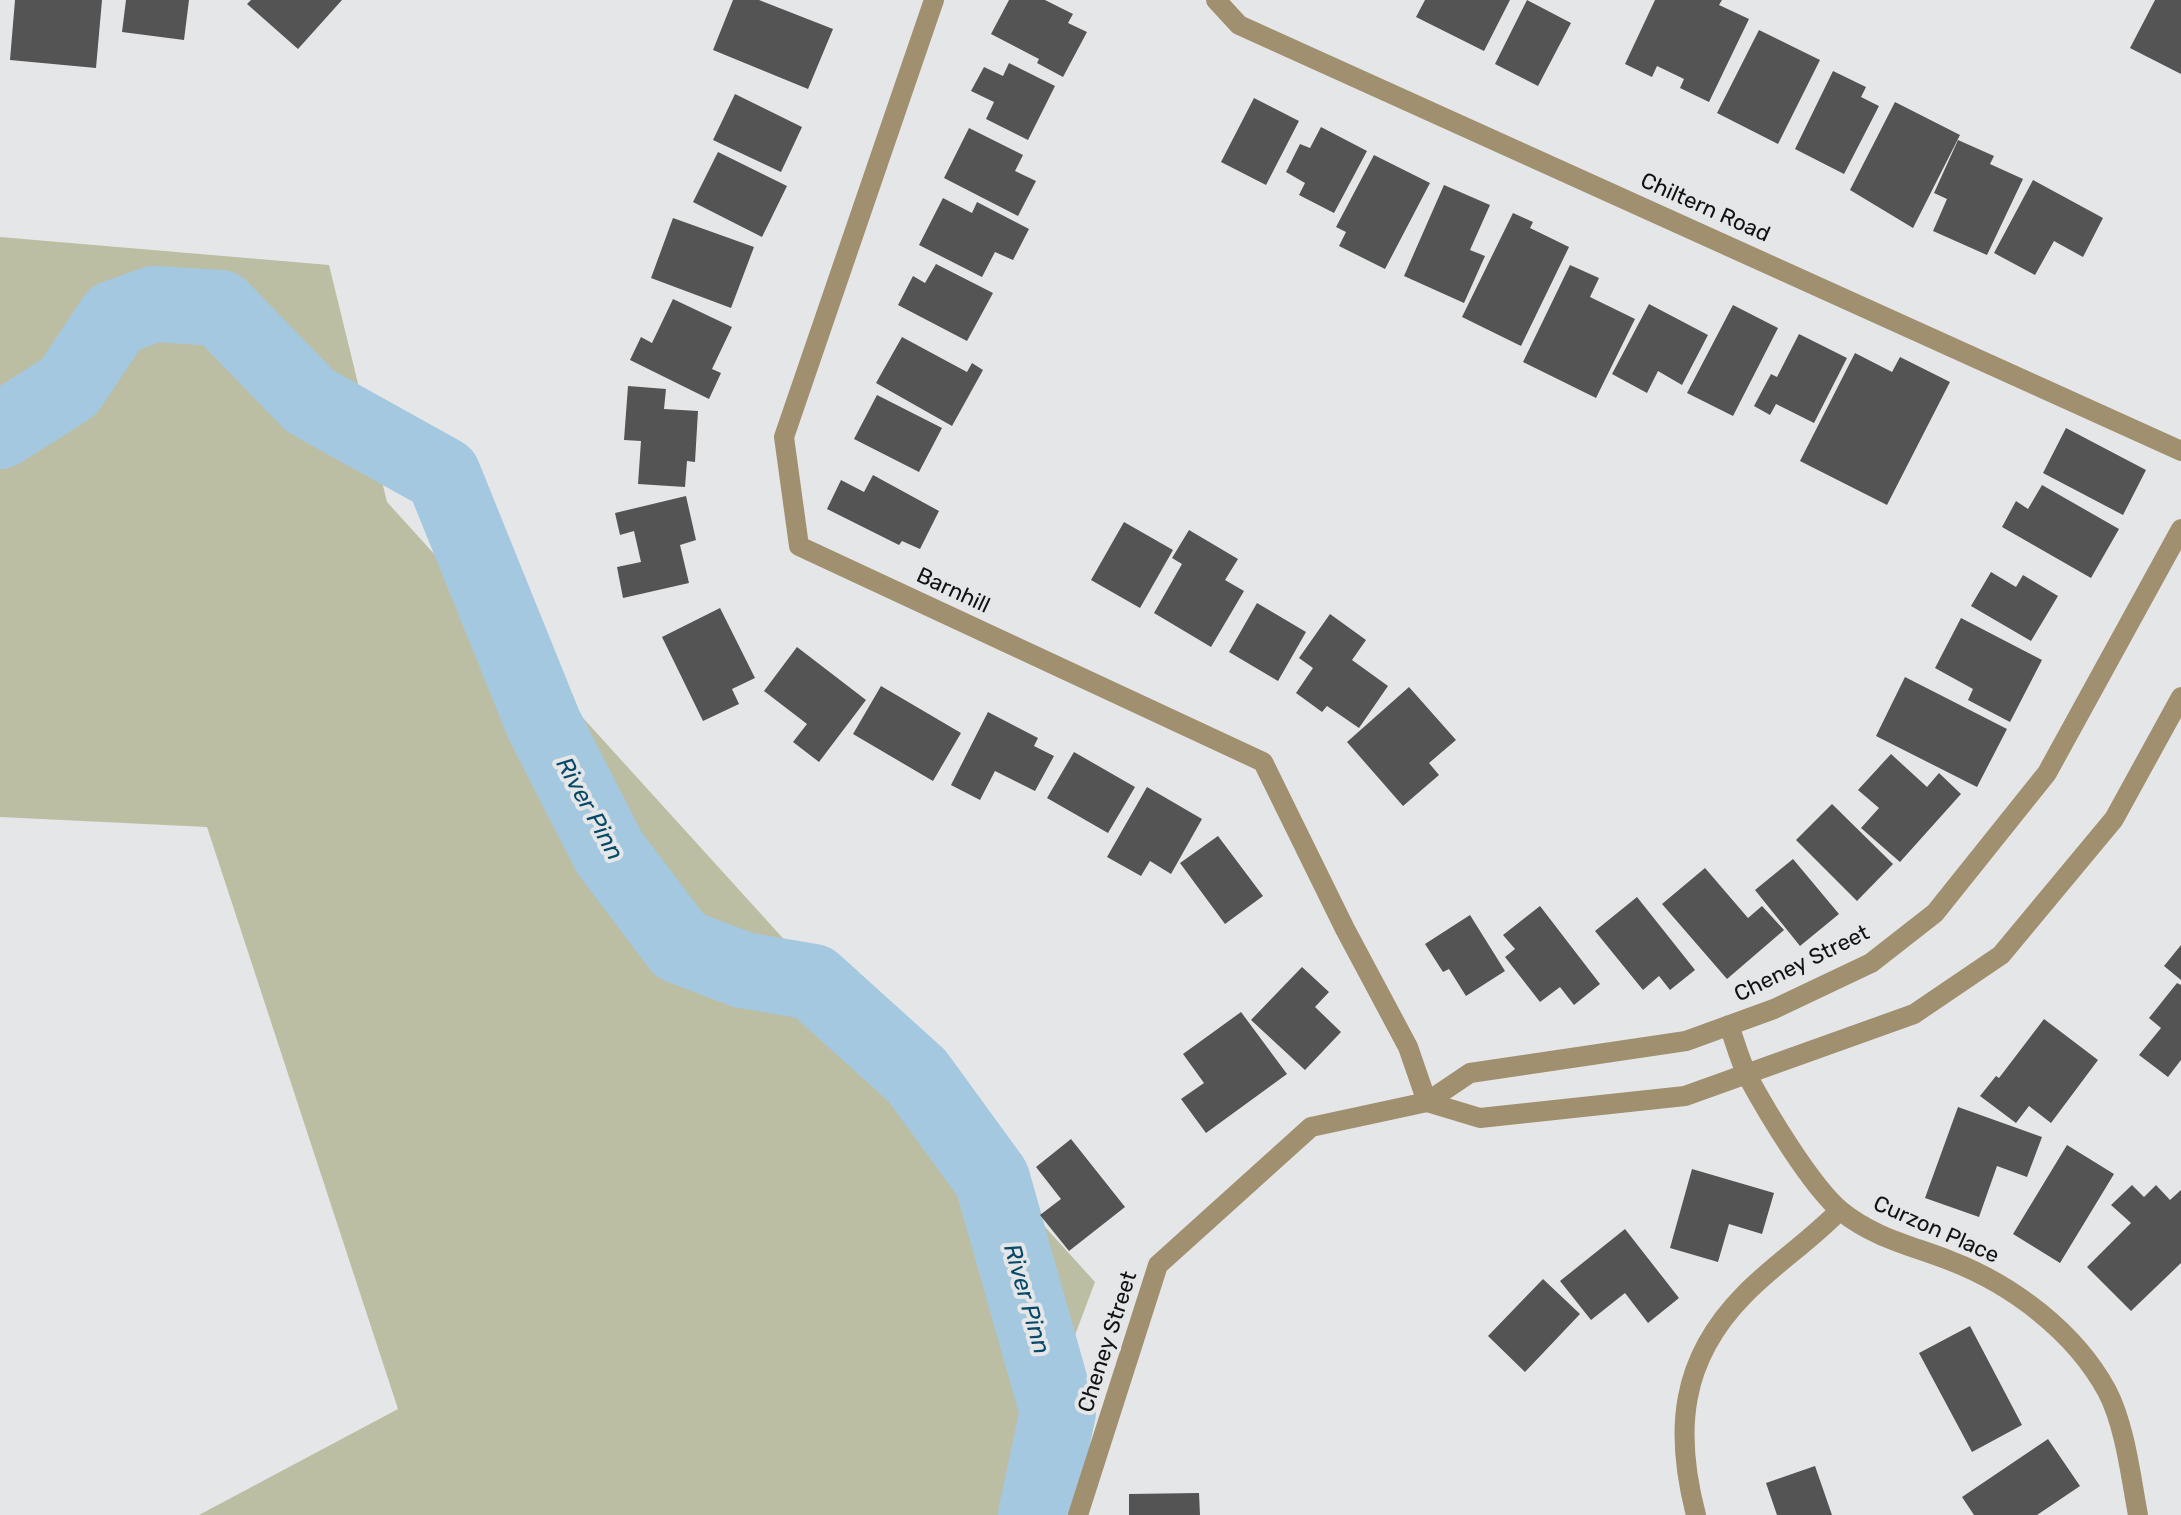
<!DOCTYPE html>
<style>
body{margin:0}
canvas{display:block;background:#e5e6e7}
</style>
<canvas width="2181" height="1515"></canvas>
<script>
const g = document.querySelector('canvas').getContext('2d');
g.lineJoin = 'round';
function fillPath(path, color) { g.fillStyle = color; g.fill(path, 'evenodd'); }
function strokePath(path, color, width, dash) { g.strokeStyle = color; g.lineWidth = width; g.lineCap = dash ? 'butt' : 'round'; g.setLineDash(dash || []); g.stroke(path); }
function label(font, color, halo, rows, align = 'center') {
  g.font = font + ' Rubik,sans-serif'; g.lineWidth = 8; g.setLineDash([]); g.textBaseline = 'middle'; g.strokeStyle = halo; g.fillStyle = color; for (const [text, x, y, turn = 0] of rows) {
    g.save(); g.translate(x, y); g.rotate((+turn || 0) * Math.PI / 180); g.textAlign = isNaN(turn) ? turn : align; if (halo) g.strokeText(text, 0, 0); g.fillText(text, 0, 0); g.restore();
  }
}
fillPath(new Path2D(`
 M 0,237 L 329,265 L 387,502 L 1095,1282 L 1007,1515 L 199,1515 L 398,1409 L 207,827 L 0,817 Z`), '#bcbea3');
strokePath(new Path2D(`
 M 0,431 L 69,387 L 115,318 L 154,304 L 220,308 L 310,401 L 443,475 L 544,725 L 609,852 L 680,946 L 743,970 L 813,982 L 917,1076 L 992,1179 L 1058,1412 L 1036,1515`), '#a4c8e0', 76);
fillPath(new Path2D(`
 M 15,0 L 102,0 L 96,68 L 10,60 Z
 M 126,0 L 189,0 L 184,40 L 122,32 Z
 M 251,0 L 342,0 L 298,49 L 247,4 Z
 M 733,0 L 759,0 L 833,29 L 808,89 L 713,50 Z
 M 1009,0 L 1045,0 L 1073,14 L 1068,23 L 1087,32 L 1063,77 L 1037,63 L 1039,59 L 991,34 Z
 M 1425,0 L 1510,0 L 1484,51 L 1416,17 Z
 M 1527,0 L 1571,23 L 1538,86 L 1495,64 Z
 M 1655,0 L 1722,0 L 1719,5 L 1749,19 L 1709,102 L 1680,88 L 1684,79 L 1657,66 L 1652,77 L 1625,64 Z
 M 2155,0 L 2181,0 L 2181,74 L 2130,48 Z
 M 1759,30 L 1820,60 L 1778,144 L 1717,113 Z
 M 1009,63 L 1055,86 L 1028,140 L 986,119 L 994,102 L 971,91 L 984,67 L 1003,76 Z
 M 1833,71 L 1866,87 L 1861,97 L 1879,106 L 1844,174 L 1795,149 Z
 M 735,94 L 802,127 L 781,172 L 713,140 Z
 M 1254,98 L 1299,121 L 1266,185 L 1221,162 Z
 M 1895,102 L 1960,135 L 1913,228 L 1850,190 Z
 M 1321,127 L 1367,151 L 1334,213 L 1299,195 L 1305,183 L 1286,172 L 1300,144 L 1310,148 Z
 M 969,128 L 1023,155 L 1015,171 L 1036,181 L 1018,216 L 944,178 Z
 M 1958,140 L 1994,156 L 1990,164 L 2023,179 L 1987,255 L 1933,231 L 1947,199 L 1934,193 Z
 M 718,152 L 787,186 L 762,237 L 693,202 Z
 M 1374,155 L 1430,183 L 1385,269 L 1339,246 L 1346,232 L 1336,227 Z
 M 2033,180 L 2103,218 L 2083,257 L 2054,241 L 2035,275 L 1994,253 Z
 M 1444,185 L 1490,205 L 1470,250 L 1485,256 L 1464,303 L 1404,276 Z
 M 943,198 L 972,213 L 977,202 L 1029,229 L 1013,260 L 995,252 L 982,277 L 919,245 Z
 M 1513,213 L 1533,222 L 1530,228 L 1569,247 L 1521,346 L 1462,317 Z
 M 673,218 L 754,247 L 731,308 L 651,278 Z
 M 936,264 L 993,293 L 967,341 L 898,305 L 913,276 L 925,283 Z
 M 1570,265 L 1599,278 L 1590,297 L 1635,319 L 1596,398 L 1523,362 Z
 M 673,299 L 732,327 L 712,369 L 721,373 L 709,399 L 630,360 L 641,337 L 652,343 Z
 M 1649,304 L 1708,335 L 1682,385 L 1658,371 L 1647,393 L 1612,374 Z
 M 1733,305 L 1778,328 L 1733,416 L 1687,393 Z
 M 1799,334 L 1847,358 L 1814,423 L 1776,404 L 1770,415 L 1754,406 L 1771,374 L 1777,377 Z
 M 902,337 L 967,372 L 972,363 L 983,370 L 952,426 L 876,383 Z
 M 1855,353 L 1892,372 L 1900,357 L 1950,382 L 1887,505 L 1800,461 Z
 M 628,386 L 666,389 L 664,409 L 698,411 L 695,462 L 687,461 L 685,487 L 638,484 L 641,441 L 624,440 Z
 M 877,395 L 942,428 L 919,472 L 854,439 Z
 M 2066,428 L 2146,470 L 2123,515 L 2043,473 Z
 M 873,475 L 939,511 L 920,549 L 902,541 L 899,545 L 827,509 L 841,480 L 864,492 Z
 M 2042,485 L 2119,529 L 2091,578 L 2002,527 L 2016,501 L 2028,509 Z
 M 686,496 L 696,540 L 680,545 L 689,583 L 623,598 L 617,567 L 641,562 L 634,531 L 620,535 L 615,513 Z
 M 1124,522 L 1173,550 L 1140,608 L 1091,580 Z
 M 1189,530 L 1238,559 L 1225,580 L 1244,591 L 1211,647 L 1154,613 L 1182,564 L 1172,558 Z
 M 1991,572 L 2016,587 L 2023,575 L 2058,596 L 2031,641 L 1971,606 Z
 M 1257,603 L 1306,632 L 1278,681 L 1229,652 Z
 M 720,608 L 755,678 L 732,689 L 739,704 L 703,721 L 662,637 Z
 M 1330,614 L 1366,640 L 1352,660 L 1388,686 L 1359,728 L 1327,706 L 1322,712 L 1296,693 L 1313,668 L 1299,658 Z
 M 1961,618 L 2042,660 L 2010,722 L 1968,700 L 1973,689 L 1935,668 Z
 M 797,647 L 866,700 L 819,762 L 793,742 L 807,724 L 764,691 Z
 M 1905,677 L 2007,729 L 1977,787 L 1876,736 Z
 M 881,686 L 961,733 L 933,781 L 853,734 Z
 M 1409,687 L 1456,740 L 1429,763 L 1439,775 L 1403,806 L 1347,742 Z
 M 988,712 L 1038,738 L 1034,746 L 1054,756 L 1035,791 L 995,771 L 980,800 L 951,785 Z
 M 1074,752 L 1135,787 L 1108,833 L 1047,798 Z
 M 1891,754 L 1927,787 L 1939,773 L 1961,794 L 1900,862 L 1861,828 L 1879,808 L 1858,790 Z
 M 1147,787 L 1202,819 L 1171,874 L 1150,861 L 1141,876 L 1107,857 Z
 M 1832,804 L 1893,864 L 1857,901 L 1796,840 Z
 M 1218,836 L 1263,896 L 1225,924 L 1180,863 Z
 M 1793,859 L 1839,914 L 1800,946 L 1755,890 Z
 M 1705,868 L 1748,918 L 1762,906 L 1784,930 L 1727,979 L 1662,904 Z
 M 1637,897 L 1695,970 L 1670,990 L 1659,976 L 1643,990 L 1595,931 Z
 M 1540,906 L 1600,984 L 1574,1005 L 1560,987 L 1540,1002 L 1505,957 L 1515,949 L 1503,935 Z
 M 1470,915 L 1505,971 L 1466,996 L 1449,969 L 1443,972 L 1425,944 Z
 M 2181,945 L 2181,980 L 2164,966 Z
 M 1302,967 L 1329,992 L 1315,1007 L 1341,1032 L 1305,1070 L 1251,1020 Z
 M 2177,983 L 2181,985 L 2181,1060 L 2168,1077 L 2139,1055 L 2161,1028 L 2149,1018 Z
 M 1241,1012 L 1287,1074 L 1206,1133 L 1181,1099 L 1204,1083 L 1183,1054 Z
 M 2044,1019 L 2098,1060 L 2051,1123 L 2029,1106 L 2016,1123 L 1980,1096 L 1996,1076 L 1999,1078 Z
 M 1958,1107 L 2042,1137 L 2027,1177 L 1997,1166 L 1979,1217 L 1925,1198 Z
 M 1071,1139 L 1125,1207 L 1069,1251 L 1040,1215 L 1061,1199 L 1036,1167 Z
 M 2067,1145 L 2114,1174 L 2060,1263 L 2013,1234 Z
 M 1692,1169 L 1774,1193 L 1762,1234 L 1729,1224 L 1718,1262 L 1670,1248 Z
 M 2132,1185 L 2144,1197 L 2156,1185 L 2170,1200 L 2181,1190 L 2181,1263 L 2131,1311 L 2087,1267 L 2131,1223 L 2111,1205 Z
 M 1625,1229 L 1679,1298 L 1648,1323 L 1625,1293 L 1591,1320 L 1560,1281 Z
 M 1543,1279 L 1580,1314 L 1525,1372 L 1488,1336 Z
 M 1970,1326 L 2022,1425 L 1972,1452 L 1919,1353 Z
 M 2048,1439 L 2080,1486 L 2037,1515 L 1974,1515 L 1962,1497 Z
 M 1815,1466 L 1832,1515 L 1777,1515 L 1766,1483 Z
 M 1199,1493 L 1200,1515 L 1129,1515 L 1129,1494 Z`), '#545455');
strokePath(new Path2D(`
 M 934,0 L 784,437 L 799,546 L 1263,762 L 1345,929 L 1408,1047 L 1427,1102
 M 1216,0 L 1239,25 L 2181,451
 M 1729,1025 C 1735,1042 1740,1061 1748,1077 C 1767,1112 1811,1186 1841,1211 C 1874,1238 1913,1246 1951,1261 C 2013,1285 2075,1332 2107,1391 C 2125,1425 2131,1478 2138,1515
 M 1427,1102 L 1480,1118 L 1685,1096 L 1914,1014 L 2001,955 L 2114,819 L 2181,697
 M 1078,1515 L 1158,1265 L 1311,1127 L 1427,1102 L 1470,1073 L 1686,1041 L 1774,1009 L 1871,963 L 1935,913 L 2047,773 L 2181,529
 M 1696,1515 C 1674,1431 1680,1360 1744,1295 C 1773,1265 1809,1242 1840,1210`), '#a0906f', 20);
label('22px', '#121213', '#e5e6e7', [
 ["Chiltern Road",1705,208,24],
 ["Barnhill",953,591,25],
 ["Cheney Street",1802,964,-26],
 ["Curzon Place",1936,1230,24],
 ["Cheney Street",1108,1342,-72]
]);
label('italic 24px', '#064969', '#e5e6e7', [
 ["River Pinn",589,809,61],
 ["River Pinn",1026,1299,74]
]);
</script>
